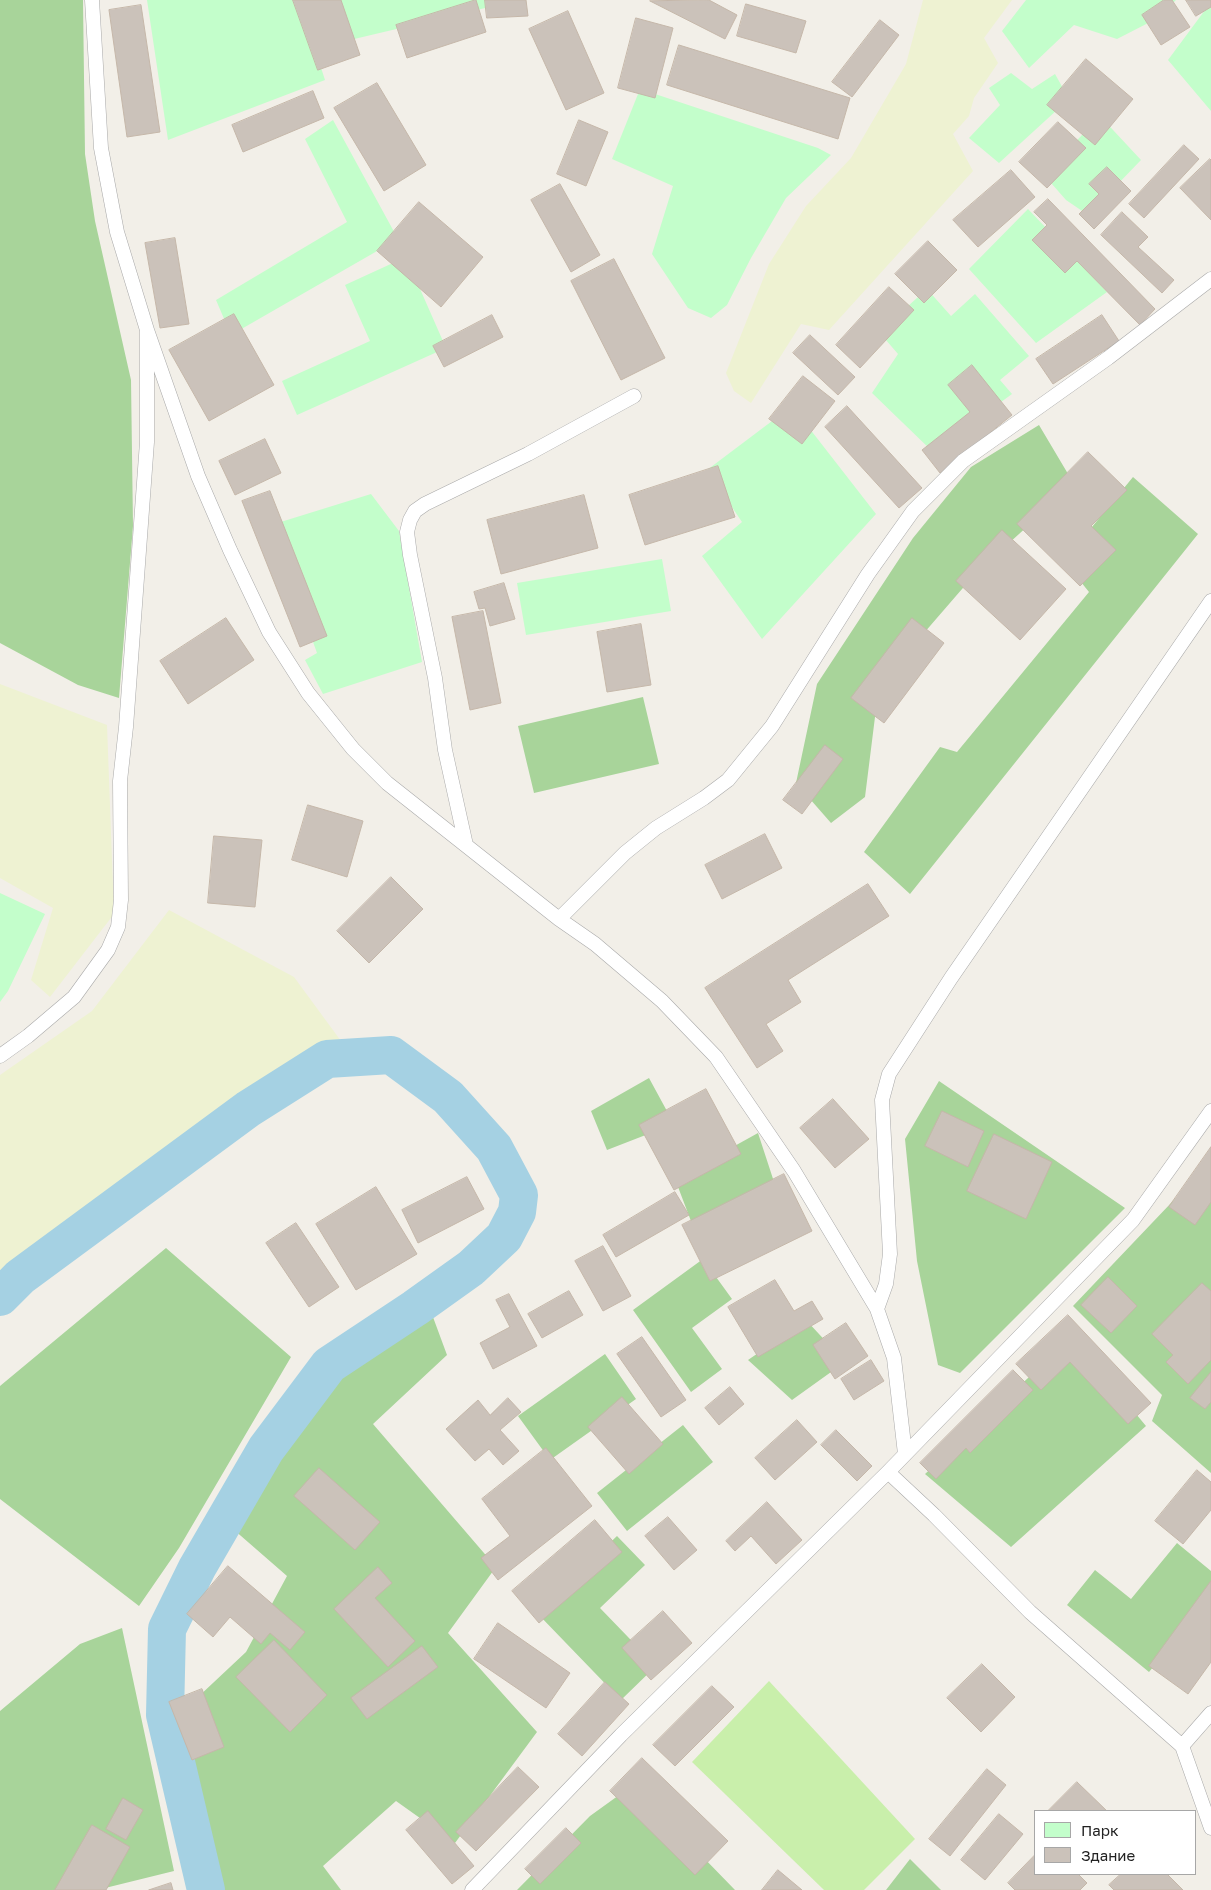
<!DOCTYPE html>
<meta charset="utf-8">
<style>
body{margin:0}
#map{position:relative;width:1211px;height:1890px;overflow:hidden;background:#f2efe8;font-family:"Golos Text",sans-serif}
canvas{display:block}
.legend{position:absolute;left:1034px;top:1810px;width:162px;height:65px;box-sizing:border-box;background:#fff;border:1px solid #a7a7a7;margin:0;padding:6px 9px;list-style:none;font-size:15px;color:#222}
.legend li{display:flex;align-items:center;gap:10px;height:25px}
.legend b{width:25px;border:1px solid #a7a7a7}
</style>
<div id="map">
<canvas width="1211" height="1890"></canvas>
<ul class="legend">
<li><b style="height:14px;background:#c3fecb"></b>Парк</li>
<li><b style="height:14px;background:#cbc2ba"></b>Здание</li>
</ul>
</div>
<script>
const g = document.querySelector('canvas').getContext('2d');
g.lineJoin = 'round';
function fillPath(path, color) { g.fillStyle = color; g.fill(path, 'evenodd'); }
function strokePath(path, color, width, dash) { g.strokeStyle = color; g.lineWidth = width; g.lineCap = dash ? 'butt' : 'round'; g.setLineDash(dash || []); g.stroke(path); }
fillPath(new Path2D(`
 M 923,0 L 1012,0 L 984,38 L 998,63 L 974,98 L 969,116 L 953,134 L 973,171 L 829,330 L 801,324 L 751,403 L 734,391 L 726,373 L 769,264 L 806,206 L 851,158 L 906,64 Z
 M 0,684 L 107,725 L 114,914 L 50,997 L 31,980 L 53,908 L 0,878 Z
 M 169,910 L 294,977 L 341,1041 L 236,1102 L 0,1283 L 0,1075 L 92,1011 Z`), '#eef2d2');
fillPath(new Path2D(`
 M 769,1681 L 915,1839 L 864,1890 L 824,1890 L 692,1762 Z`), '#c9efab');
fillPath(new Path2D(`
 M 0,0 L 83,0 L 85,154 L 95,221 L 131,380 L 133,526 L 119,698 L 78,685 L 0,643 Z
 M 1039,425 L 1074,484 L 975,574 L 879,685 L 865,797 L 831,823 L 796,783 L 817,684 L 913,538 L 971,467 Z
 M 1133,477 L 1198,534 L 910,894 L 864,852 L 940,747 L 957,752 L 1089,592 L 1064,561 Z
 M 643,697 L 659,764 L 534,793 L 518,726 Z
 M 649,1078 L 674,1124 L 607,1150 L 591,1111 Z
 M 939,1081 L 1125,1208 L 960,1373 L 938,1365 L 917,1261 L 905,1139 Z
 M 758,1133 L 777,1191 L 694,1229 L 675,1179 Z
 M 1211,1161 L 1211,1473 L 1152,1421 L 1162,1395 L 1073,1306 Z
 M 166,1248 L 291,1357 L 179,1548 L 139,1606 L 0,1499 L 0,1386 Z
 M 703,1259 L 732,1299 L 692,1328 L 722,1369 L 691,1392 L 633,1310 Z
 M 430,1309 L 447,1355 L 373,1424 L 496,1567 L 448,1633 L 537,1732 L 455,1843 L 396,1801 L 323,1866 L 341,1890 L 213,1890 L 193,1804 L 181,1713 L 246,1652 L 287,1576 L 233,1529 L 274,1455 L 336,1374 Z
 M 806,1320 L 845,1362 L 792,1400 L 748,1360 Z
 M 1072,1337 L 1146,1426 L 1011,1547 L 925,1474 Z
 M 605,1354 L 636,1399 L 550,1460 L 518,1416 Z
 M 683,1425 L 713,1462 L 627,1531 L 597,1493 Z
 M 617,1536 L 645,1565 L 600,1608 L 656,1666 L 621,1700 L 537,1613 Z
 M 1177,1543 L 1211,1571 L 1211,1597 L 1149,1672 L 1067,1605 L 1095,1570 L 1131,1599 Z
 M 122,1628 L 174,1871 L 97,1890 L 0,1890 L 0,1711 L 80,1644 Z
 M 633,1785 L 735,1890 L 517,1890 L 590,1816 Z
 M 910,1859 L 941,1890 L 886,1890 Z`), '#a8d49a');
fillPath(new Path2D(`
 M 147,0 L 299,0 L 325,80 L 168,140 Z
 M 338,0 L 501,0 L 502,4 L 350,40 Z
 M 1026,0 L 1176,0 L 1156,19 L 1117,39 L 1074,25 L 1029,68 L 1002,31 Z
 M 1211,2 L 1211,111 L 1168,60 Z
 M 1011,73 L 1032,89 L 1055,74 L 1069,99 L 999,163 L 969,138 L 1000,105 L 989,88 Z
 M 640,89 L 818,148 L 831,155 L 786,198 L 751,258 L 727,305 L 711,318 L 688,308 L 652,254 L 673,186 L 612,159 Z
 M 1100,116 L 1141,160 L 1088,215 L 1066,200 L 1044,175 Z
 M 333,120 L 398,239 L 231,335 L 216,300 L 347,222 L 305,139 Z
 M 1028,209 L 1107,292 L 1036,343 L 969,269 Z
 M 406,257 L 446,348 L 297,415 L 282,381 L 370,341 L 345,285 Z
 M 927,289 L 951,316 L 975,294 L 1029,356 L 1000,380 L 1012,394 L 933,452 L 872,393 L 898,354 L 879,332 Z
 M 792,406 L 876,514 L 762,639 L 702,556 L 742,522 L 707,470 Z
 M 371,494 L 399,531 L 422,662 L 323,694 L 305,660 L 317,653 L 271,525 Z
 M 662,559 L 671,611 L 526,635 L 517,583 Z
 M 0,893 L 45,914 L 8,991 L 0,1002 Z`), '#c3fecb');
strokePath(new Path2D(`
 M 0,1297 L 20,1277 L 248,1109 L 327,1059 L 391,1055 L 448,1097 L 494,1148 L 519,1195 L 517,1212 L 504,1237 L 471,1268 L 415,1308 L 329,1365 L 266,1449 L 197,1568 L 167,1629 L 165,1715 L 206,1890`), '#a5d1e3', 38);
const building = new Path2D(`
 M 293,0 L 341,0 L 360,55 L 318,70 Z
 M 476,0 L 486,32 L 407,58 L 396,25 Z
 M 485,0 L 526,0 L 528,16 L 487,18 Z
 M 709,0 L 737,15 L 725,39 L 650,1 Z
 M 1164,0 L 1172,0 L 1190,27 L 1161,45 L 1142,15 Z
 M 1186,0 L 1211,0 L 1211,7 L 1196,16 Z
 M 746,4 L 806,21 L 796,53 L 737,36 Z
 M 141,5 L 160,132 L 127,137 L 109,10 Z
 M 568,11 L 604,93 L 566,110 L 529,29 Z
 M 636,18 L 673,28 L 655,98 L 618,88 Z
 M 880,20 L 899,35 L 852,97 L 832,82 Z
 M 679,45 L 850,98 L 838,139 L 667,85 Z
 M 1086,59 L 1133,99 L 1095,145 L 1047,105 Z
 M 377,83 L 426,165 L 384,191 L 334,108 Z
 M 313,91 L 324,118 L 243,152 L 232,125 Z
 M 579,120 L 608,132 L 586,186 L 557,174 Z
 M 1058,122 L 1086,148 L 1047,188 L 1019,162 Z
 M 1184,145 L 1199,159 L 1144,218 L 1129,204 Z
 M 1210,159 L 1211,160 L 1211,220 L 1180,188 Z
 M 1107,167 L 1131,191 L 1094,229 L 1079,214 L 1099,194 L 1089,184 Z
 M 1011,170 L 1035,197 L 978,247 L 953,220 Z
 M 560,184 L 600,255 L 571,272 L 531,200 Z
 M 1048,199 L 1155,309 L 1140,325 L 1077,261 L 1065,273 L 1032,240 L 1047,225 L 1034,212 Z
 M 419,202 L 483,257 L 441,307 L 377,251 Z
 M 1122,212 L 1148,237 L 1138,247 L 1174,280 L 1162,293 L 1101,235 Z
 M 175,238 L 189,324 L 160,328 L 145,243 Z
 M 928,241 L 957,270 L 924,303 L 895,274 Z
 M 614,259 L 665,358 L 621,380 L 571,281 Z
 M 889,287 L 914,310 L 860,368 L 836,345 Z
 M 234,314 L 274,385 L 209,421 L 169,350 Z
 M 492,315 L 503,337 L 444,367 L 433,346 Z
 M 1102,315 L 1119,341 L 1053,384 L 1036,359 Z
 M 810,335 L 855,377 L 838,395 L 793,353 Z
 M 972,365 L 1012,415 L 940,473 L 922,450 L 970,412 L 948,385 Z
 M 803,376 L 835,401 L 802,444 L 769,419 Z
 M 847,406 L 922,488 L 899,508 L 825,427 Z
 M 265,439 L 281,473 L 235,495 L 219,461 Z
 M 1088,452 L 1127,490 L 1091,526 L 1116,550 L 1080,586 L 1017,524 Z
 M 718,466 L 735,517 L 645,545 L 629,495 Z
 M 270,491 L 327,636 L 300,647 L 242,501 Z
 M 584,495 L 598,548 L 501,574 L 487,520 Z
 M 1002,530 L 1066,589 L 1020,640 L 956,581 Z
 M 504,583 L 515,619 L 490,626 L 485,608 L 479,609 L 474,592 Z
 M 483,611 L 501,703 L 470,710 L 452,617 Z
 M 226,618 L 254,660 L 188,704 L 160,661 Z
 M 912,618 L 944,643 L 884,723 L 851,698 Z
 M 641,624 L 651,685 L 607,692 L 597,632 Z
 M 825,745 L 843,759 L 802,814 L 783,800 Z
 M 308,805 L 363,821 L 347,877 L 292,860 Z
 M 765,834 L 782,868 L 722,899 L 705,865 Z
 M 214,836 L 262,840 L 255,907 L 208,903 Z
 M 391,877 L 423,909 L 369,963 L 337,931 Z
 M 868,884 L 889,916 L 788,980 L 801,1002 L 766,1024 L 783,1051 L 757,1068 L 705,988 Z
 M 706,1089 L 741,1154 L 674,1190 L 639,1125 Z
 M 833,1099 L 869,1139 L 835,1168 L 800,1128 Z
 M 942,1111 L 984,1131 L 968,1167 L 925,1146 Z
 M 994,1134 L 1052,1162 L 1026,1219 L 967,1191 Z
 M 1211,1147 L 1211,1202 L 1195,1225 L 1169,1207 Z
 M 784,1174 L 812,1231 L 710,1281 L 682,1225 Z
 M 467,1177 L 484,1209 L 418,1243 L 402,1210 Z
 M 376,1187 L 417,1254 L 356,1290 L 316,1224 Z
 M 675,1192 L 689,1215 L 616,1257 L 603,1235 Z
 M 296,1223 L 339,1287 L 309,1307 L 266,1243 Z
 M 603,1246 L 631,1296 L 603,1311 L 575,1261 Z
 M 1108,1277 L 1137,1306 L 1111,1333 L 1081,1305 Z
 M 775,1280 L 794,1311 L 812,1301 L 823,1319 L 758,1357 L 728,1307 Z
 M 1202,1283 L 1211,1291 L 1211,1360 L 1188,1384 L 1166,1362 L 1173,1355 L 1152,1334 Z
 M 569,1291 L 583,1315 L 542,1338 L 528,1314 Z
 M 509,1294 L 537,1346 L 493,1369 L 480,1343 L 510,1327 L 496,1300 Z
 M 1068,1315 L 1151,1403 L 1128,1424 L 1070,1362 L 1041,1390 L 1016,1364 Z
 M 846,1323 L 868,1356 L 835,1379 L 813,1345 Z
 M 642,1337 L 686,1400 L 661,1417 L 617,1354 Z
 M 871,1360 L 884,1381 L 854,1400 L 841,1379 Z
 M 1013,1370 L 1033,1390 L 970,1453 L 966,1448 L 936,1479 L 920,1463 Z
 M 1211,1372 L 1211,1402 L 1205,1409 L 1190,1398 Z
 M 730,1387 L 744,1404 L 719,1425 L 705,1408 Z
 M 622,1397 L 663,1444 L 629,1474 L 588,1427 Z
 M 508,1398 L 521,1412 L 500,1430 L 519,1451 L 503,1465 L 489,1449 L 475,1461 L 446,1429 L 478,1400 L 490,1415 Z
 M 797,1420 L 817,1442 L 775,1480 L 755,1458 Z
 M 836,1430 L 872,1466 L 857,1481 L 821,1445 Z
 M 546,1448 L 592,1506 L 498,1580 L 481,1558 L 510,1536 L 482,1499 Z
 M 319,1468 L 380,1522 L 355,1550 L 294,1496 Z
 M 1197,1470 L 1211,1482 L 1211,1510 L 1183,1544 L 1155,1521 Z
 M 767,1502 L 802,1540 L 776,1564 L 751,1536 L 735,1551 L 726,1541 Z
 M 668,1517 L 697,1550 L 674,1570 L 645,1536 Z
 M 595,1520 L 622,1552 L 539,1623 L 512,1591 Z
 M 228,1566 L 305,1632 L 290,1650 L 270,1633 L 261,1644 L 230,1617 L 213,1637 L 187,1614 Z
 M 378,1567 L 392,1583 L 375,1598 L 415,1641 L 388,1667 L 334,1609 Z
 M 1211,1581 L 1211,1662 L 1188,1694 L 1149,1666 Z
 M 663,1611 L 692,1643 L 651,1680 L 622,1648 Z
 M 498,1623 L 570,1673 L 546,1708 L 474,1659 Z
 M 274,1640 L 327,1695 L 290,1732 L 236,1677 Z
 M 422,1646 L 438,1667 L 367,1719 L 351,1698 Z
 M 982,1664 L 1015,1697 L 981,1732 L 947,1698 Z
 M 605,1682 L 629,1704 L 582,1756 L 558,1734 Z
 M 712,1686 L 734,1707 L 675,1766 L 653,1745 Z
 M 202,1689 L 224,1747 L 192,1760 L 169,1702 Z
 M 642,1758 L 728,1841 L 695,1875 L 610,1791 Z
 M 518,1767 L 539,1787 L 476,1851 L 456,1832 Z
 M 987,1769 L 1006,1785 L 950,1856 L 929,1839 Z
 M 1077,1782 L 1107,1811 L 1048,1811 Z
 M 123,1798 L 143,1810 L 126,1840 L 106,1829 Z
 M 428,1811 L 474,1866 L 452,1884 L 406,1830 Z
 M 999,1814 L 1023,1834 L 985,1880 L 961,1860 Z
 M 92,1825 L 130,1847 L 106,1890 L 55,1890 Z
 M 566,1828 L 581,1843 L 540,1884 L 525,1869 Z
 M 1035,1855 L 1035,1874 L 1078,1874 L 1087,1883 L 1080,1890 L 1015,1890 L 1008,1883 Z
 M 778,1870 L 802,1890 L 762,1890 Z
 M 1121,1874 L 1167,1874 L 1183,1890 L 1114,1890 L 1109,1885 Z
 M 171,1883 L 173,1890 L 149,1890 Z`);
fillPath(building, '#cbc2ba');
strokePath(building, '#c5b7a9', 1);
const service = new Path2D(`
 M 147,330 L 198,476 L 230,550 L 269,632 L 308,693 L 353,749 L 387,783 L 559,919 L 595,944 L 662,1001 L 716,1057 L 794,1171 L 877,1309 L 894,1358 L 905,1454
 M 466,845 L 445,750 L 435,678 L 410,555 L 407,532 L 410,520 L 415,511 L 425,504 L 528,454 L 634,396
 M 559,919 L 625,853 L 656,828 L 704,798 L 728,780 L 772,726 L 868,574 L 913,511 L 963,461 L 1108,358 L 1211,279
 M 0,1056 L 28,1036 L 74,997 L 108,950 L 118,927 L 121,900 L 120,781 L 126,727 L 147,442 L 147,330 L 117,232 L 101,148 L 92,0
 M 877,1309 L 886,1284 L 890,1254 L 882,1100 L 889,1074 L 951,978 L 1211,601
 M 888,1472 L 934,1515 L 1030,1612 L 1182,1746 L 1211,1828
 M 1182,1746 L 1211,1713
 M 472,1890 L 621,1735 L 888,1472 L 1133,1220 L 1211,1111`);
strokePath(service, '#a9a9a9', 15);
strokePath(service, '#fff', 14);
</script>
